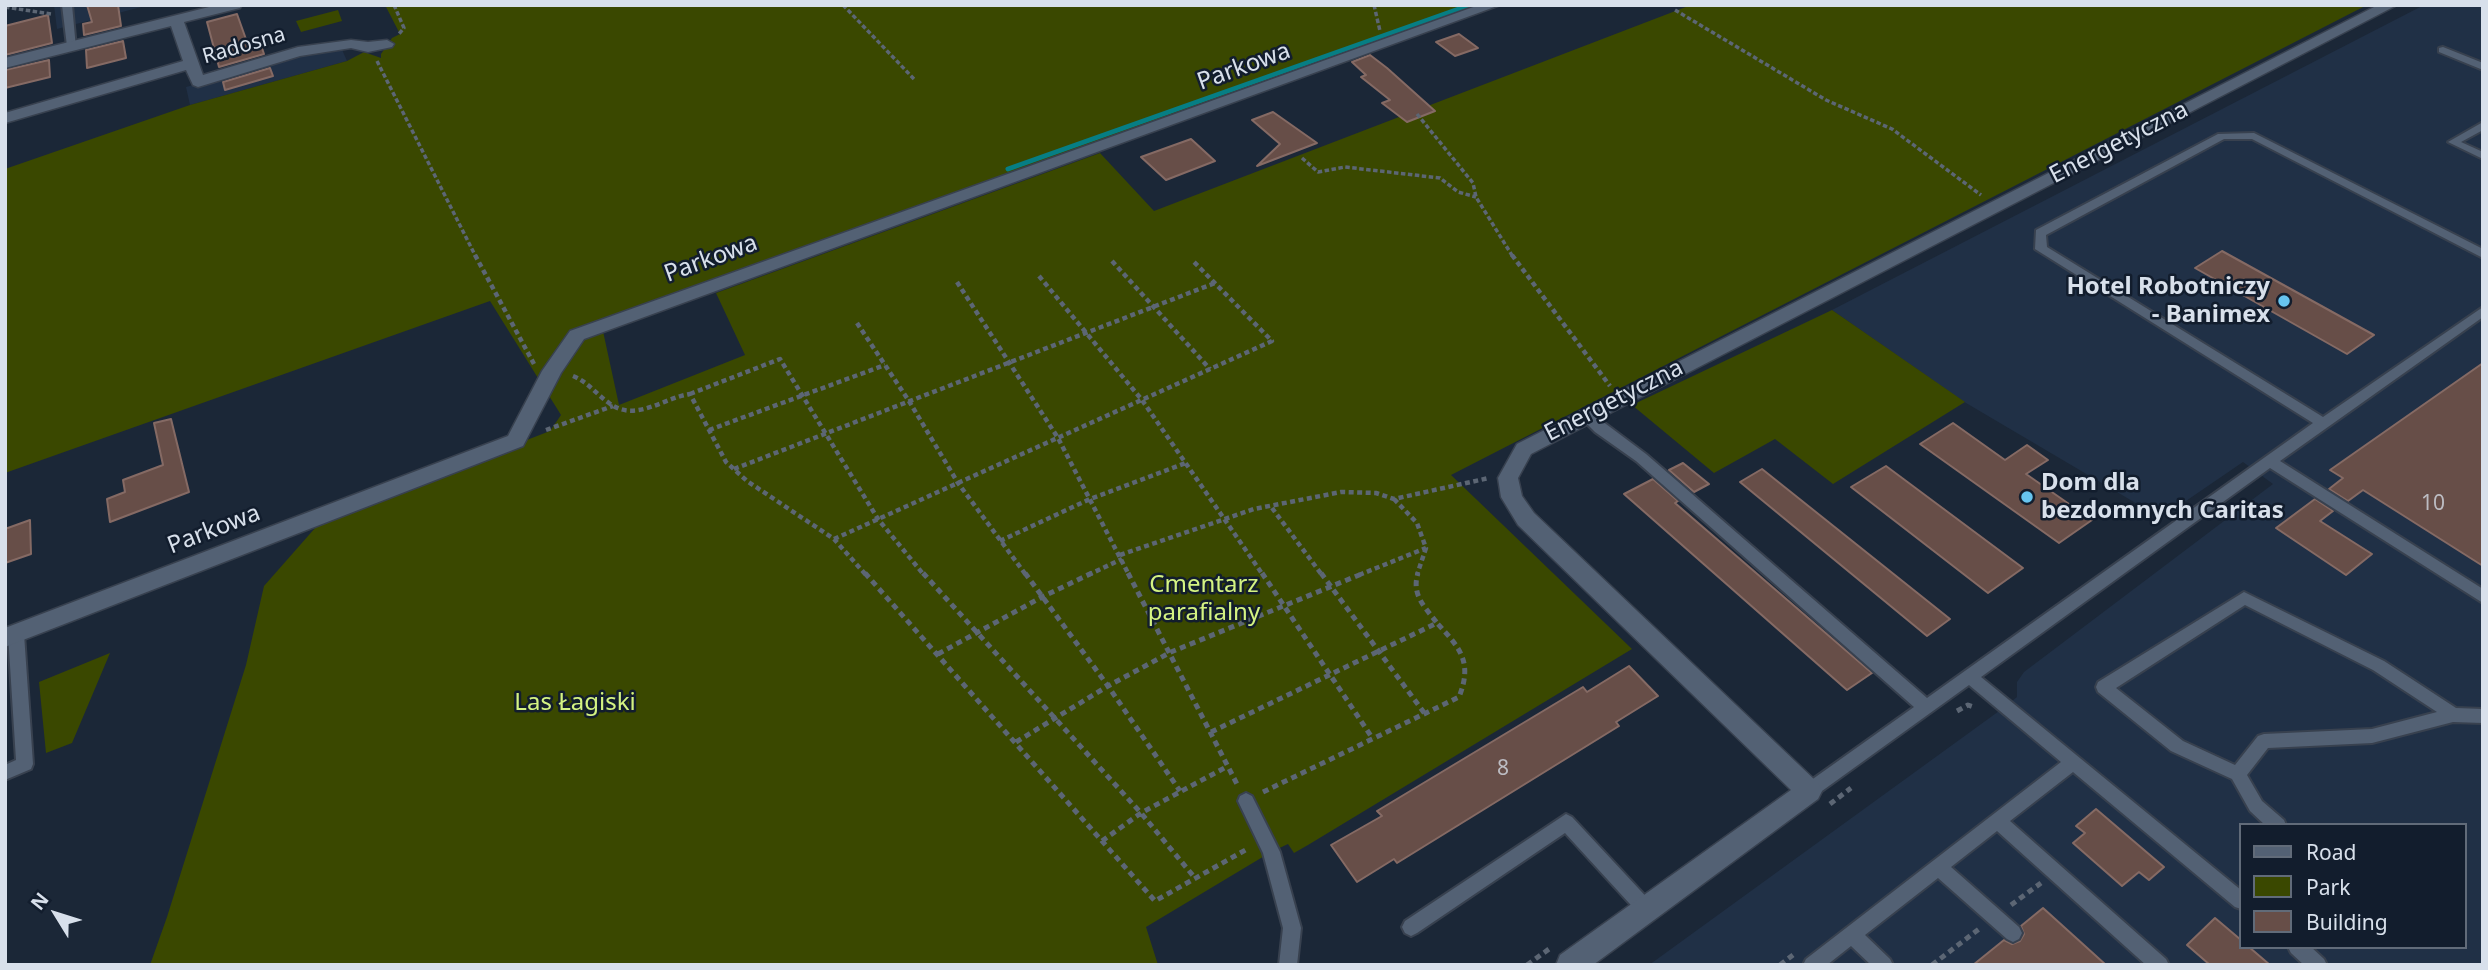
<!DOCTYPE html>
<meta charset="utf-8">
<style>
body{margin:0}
#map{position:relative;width:2488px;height:970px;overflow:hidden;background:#1b2737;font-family:"Noto Sans",sans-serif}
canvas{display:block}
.frame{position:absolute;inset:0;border:7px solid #d8e0eb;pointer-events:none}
.legend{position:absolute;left:2239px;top:823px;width:228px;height:126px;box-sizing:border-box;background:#121d2d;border:2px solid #616b79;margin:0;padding:9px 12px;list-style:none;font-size:21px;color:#d8e0eb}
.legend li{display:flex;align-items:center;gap:14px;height:35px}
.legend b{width:35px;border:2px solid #616b79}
.north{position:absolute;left:21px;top:879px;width:70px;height:70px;-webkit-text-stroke:5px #121d2d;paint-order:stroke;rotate:308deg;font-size:19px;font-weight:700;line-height:28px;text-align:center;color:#d8e0eb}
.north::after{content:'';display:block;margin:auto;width:24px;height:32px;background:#d8e0eb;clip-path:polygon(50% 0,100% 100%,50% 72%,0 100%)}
</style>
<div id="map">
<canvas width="2488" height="970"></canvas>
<div class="frame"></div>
<ul class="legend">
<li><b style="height:9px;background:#536174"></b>Road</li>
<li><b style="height:19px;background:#3a4800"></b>Park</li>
<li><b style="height:19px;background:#674e48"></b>Building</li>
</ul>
<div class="north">N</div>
</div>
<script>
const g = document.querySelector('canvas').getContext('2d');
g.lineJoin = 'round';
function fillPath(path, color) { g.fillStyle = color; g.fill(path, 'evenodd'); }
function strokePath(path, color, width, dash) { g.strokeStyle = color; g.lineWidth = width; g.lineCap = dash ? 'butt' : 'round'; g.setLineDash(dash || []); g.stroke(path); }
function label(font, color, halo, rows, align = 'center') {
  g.font = font + ' "Noto Sans",sans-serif'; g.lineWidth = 5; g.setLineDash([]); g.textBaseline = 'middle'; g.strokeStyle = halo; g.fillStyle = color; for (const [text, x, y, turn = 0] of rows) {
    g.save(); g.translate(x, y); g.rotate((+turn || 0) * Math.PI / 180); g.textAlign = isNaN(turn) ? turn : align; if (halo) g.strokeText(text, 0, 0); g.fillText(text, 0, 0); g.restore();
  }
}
fillPath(new Path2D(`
 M 54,5 L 149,5 L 57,29 Z
 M 2424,5 L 2483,5 L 2483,965 L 1649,965 L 2006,706 L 2017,697 L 2017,682 L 2024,672 L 2273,484 L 2243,462 L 2161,518 L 1961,400 L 1832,310 ZM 2241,825 L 2465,825 L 2465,947 L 2241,947 Z
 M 340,45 L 347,61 L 190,105 L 186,87 Z`), '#203046');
fillPath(new Path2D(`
 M 385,5 L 1472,5 L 601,322 L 619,405 L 745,355 L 716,293 L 1100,153 L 1154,211 L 1691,5 L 2367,5 L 1451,475 L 1632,649 L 1308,845 L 1294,853 L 1288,844 L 1271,852 L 1146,927 L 1158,965 L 150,965 L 167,917 L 246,665 L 264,586 L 323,519 L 550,431 L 561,415 L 490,301 L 5,473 L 5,169 L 190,105 L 347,61 L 364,52 L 381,58 L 381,54 L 392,38 L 400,34 Z
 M 338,10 L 342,21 L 301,32 L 296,21 Z
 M 1832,310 L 1965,402 L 1833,484 L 1775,439 L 1714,473 L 1632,405 Z
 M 110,653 L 72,743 L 46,753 L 39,682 Z`), '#3a4800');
strokePath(new Path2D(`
 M 1008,169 L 1470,5`), '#067e84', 5);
const building = new Path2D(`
 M 87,5 L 118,5 L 121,26 L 84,35 L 83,24 L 92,22 Z
 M 237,14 L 247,42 L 260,42 L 264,54 L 219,67 L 207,22 Z
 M 48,15 L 52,43 L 5,55 L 5,26 Z
 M 1459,34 L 1478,48 L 1455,56 L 1436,42 Z
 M 123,41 L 126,58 L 87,68 L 86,50 Z
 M 1370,55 L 1387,68 L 1435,111 L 1407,122 L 1382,103 L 1390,100 L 1361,77 L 1366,75 L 1352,62 Z
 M 49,60 L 50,77 L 5,88 L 5,70 Z
 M 270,68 L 273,76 L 225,90 L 223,82 Z
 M 1273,112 L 1317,143 L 1257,166 L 1280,144 L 1252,120 Z
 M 1191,139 L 1215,161 L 1166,180 L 1141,157 Z
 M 2222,251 L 2374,335 L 2347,354 L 2195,268 Z
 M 2483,363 L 2483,566 L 2363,490 L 2348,501 L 2329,489 L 2343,478 L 2330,470 Z
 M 171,419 L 189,492 L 110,522 L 107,499 L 125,492 L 123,480 L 163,465 L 154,423 Z
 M 1953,423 L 2005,460 L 2027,445 L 2048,460 L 2026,474 L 2092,520 L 2059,543 L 1920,444 Z
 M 1683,463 L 1709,484 L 1694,492 L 1669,470 Z
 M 1886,466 L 2023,568 L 1988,593 L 1851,487 Z
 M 1762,469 L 1950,619 L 1927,636 L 1740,482 Z
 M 1653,479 L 1678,501 L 1675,503 L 1872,673 L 1847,690 L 1624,494 Z
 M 2315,499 L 2333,511 L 2320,521 L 2372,554 L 2346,575 L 2276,528 Z
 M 30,520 L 31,554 L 5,563 L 5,529 Z
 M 1629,666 L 1658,696 L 1616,722 L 1619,726 L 1397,863 L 1394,859 L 1357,882 L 1331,845 L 1382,816 L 1377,811 L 1583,687 L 1587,692 Z
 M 2096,809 L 2164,867 L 2149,880 L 2139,872 L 2122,886 L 2073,843 L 2085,833 L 2076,826 Z
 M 2043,908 L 2106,965 L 1973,965 L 2004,940 L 2012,944 L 2020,941 L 2024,934 L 2021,926 Z
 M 2215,918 L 2241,940 L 2241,947 L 2249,947 L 2270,965 L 2210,965 L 2187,945 Z`);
fillPath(building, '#674e48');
strokePath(building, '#856a64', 2);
const lane = new Path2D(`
 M 62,5 L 72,5 L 76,48 L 67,46 Z
 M 2443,47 L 2483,63 L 2483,70 L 2439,52 L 2439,48 Z
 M 2483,122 L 2483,130 L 2461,142 L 2483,152 L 2483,159 L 2448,142 Z
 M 2254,133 L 2483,249 L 2483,258 L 2252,139 L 2224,139 L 2046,235 L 2047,247 L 2323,417 L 2483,307 L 2483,317 L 2280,461 L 2483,589 L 2483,603 L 2270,468 L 1981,677 L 2241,890 L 2241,909 L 2235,907 L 2073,772 L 2010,821 L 2166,959 L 2169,965 L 2146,965 L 1997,831 L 1951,867 L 2019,927 L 2022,933 L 2019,939 L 2013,942 L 2007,939 L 1938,878 L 1865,935 L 1890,959 L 1893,965 L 1871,965 L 1851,946 L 1827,965 L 1803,965 L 1806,959 L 2061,762 L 1969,685 L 1815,796 L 1809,798 L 1803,796 L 1801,791 L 1803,786 L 1914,707 L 1636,461 L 1595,432 L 1578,415 L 1580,412 L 1590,412 L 1646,454 L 1927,698 L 2313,423 L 2035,249 L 2036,230 L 2218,134 Z
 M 2244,592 L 2384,661 L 2456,708 L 2483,709 L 2483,723 L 2453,722 L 2372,743 L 2268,748 L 2247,775 L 2262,801 L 2284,820 L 2286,825 L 2265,825 L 2250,811 L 2232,779 L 2171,751 L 2098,692 L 2096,687 L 2098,682 ZM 2245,605 L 2373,670 L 2437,712 L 2372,729 L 2264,734 L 2258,736 L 2235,765 L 2183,741 L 2116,688 Z
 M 16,628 L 21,630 L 24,634 L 33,764 L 31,769 L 5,780 L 5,765 L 16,760 L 8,634 L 11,630 Z
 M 1246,793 L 1252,796 L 1280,852 L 1301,928 L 1297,965 L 1279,965 L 1283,928 L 1263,853 L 1238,801 L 1240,796 Z
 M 1566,814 L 1572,817 L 1652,903 L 1655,909 L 1652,915 L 1646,917 L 1640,915 L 1565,833 L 1417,933 L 1411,936 L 1405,933 L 1402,927 L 1405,921 Z
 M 2288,947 L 2311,947 L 2324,959 L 2327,965 L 2304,965 L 2291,953 Z`);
const street = new Path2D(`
 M 217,5 L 242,5 L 240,8 L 184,22 L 203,75 L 298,47 L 351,40 L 368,42 L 387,40 L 394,44 L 392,47 L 368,52 L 351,48 L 300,56 L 198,87 L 193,85 L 186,70 L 5,123 L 5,113 L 183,61 L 171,26 L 5,68 L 5,58 Z
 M 1479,5 L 1500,5 L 584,339 L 561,373 L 523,446 L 5,647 L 5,628 L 508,436 L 542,371 L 570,331 Z
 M 2378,5 L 2397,5 L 1531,454 L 1518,478 L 1522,496 L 1534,513 L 1818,783 L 1822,791 L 1818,799 L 1593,965 L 1556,965 L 1560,955 L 1791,790 L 1518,525 L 1501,497 L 1498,478 L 1517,444 Z`);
strokePath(lane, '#38414f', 4);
strokePath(street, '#38414f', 3);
strokePath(new Path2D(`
 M 394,5 L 404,28 L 399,34
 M 843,5 L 914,79
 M 1374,5 L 1380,31
 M 5,7 L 51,14
 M 1675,10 L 1826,100 L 1892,129 L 1981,195
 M 377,61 L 476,257
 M 1417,114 L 1473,183 L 1476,197 L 1513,257
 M 1302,158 L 1318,172 L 1345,167 L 1440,178 L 1458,192 L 1476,197`), '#5c6674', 3.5, [4.5, 2.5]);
strokePath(new Path2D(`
 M 475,255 L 534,364
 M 1512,255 L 1610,386
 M 1112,261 L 1210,369
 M 1039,276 L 1142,400 L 1263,575
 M 957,282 L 1058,438 L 1129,575
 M 857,323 L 909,401 L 958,483 L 1026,575
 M 573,376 C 588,382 596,394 609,403 C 635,423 663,398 690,394 L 726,462 L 747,481 L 834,539 L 866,575
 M 690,394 L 780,359 L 878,519 L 924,575
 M 546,430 L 613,406
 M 709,430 L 885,365
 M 734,469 L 1215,283
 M 1394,499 L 1417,523 L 1426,548 L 1417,575
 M 1272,508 L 1322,575
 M 834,539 L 1272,341 L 1194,262
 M 1000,541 L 1090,499 L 1186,463
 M 1120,555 L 1254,509 L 1341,492 L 1376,493 L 1394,499 L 1489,478
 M 1088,575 L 1122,559
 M 1359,575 L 1426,548`), '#5c6674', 4.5, [5, 3.5]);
strokePath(new Path2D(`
 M 865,573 L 1155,901 L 1249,848
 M 923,573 L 1141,813 L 1195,878
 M 1025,573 L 1108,686 L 1180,791
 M 1128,573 L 1238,786
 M 1262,573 L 1373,739
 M 1321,573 L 1425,714
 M 938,654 L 1042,597 L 1092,573
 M 1957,711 L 1968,705 L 1974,707
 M 1211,732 L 1437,623 C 1425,607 1411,595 1418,573
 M 1016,742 L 1108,686 L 1171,652 L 1364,573
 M 1263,792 L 1459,697 C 1473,662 1460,648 1437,623
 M 1830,804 L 1851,788
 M 1102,841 L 1141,813 L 1228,766
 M 2011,905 L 2041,883
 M 1527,965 L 1549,949
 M 1780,965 L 1793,955
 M 1932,965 L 1979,929`), '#5c6674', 5, [6, 4.5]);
fillPath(lane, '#536174');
fillPath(street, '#536174');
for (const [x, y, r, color] of [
 [2284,301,7,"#67c4ef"],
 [2027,497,7,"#67c4ef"]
]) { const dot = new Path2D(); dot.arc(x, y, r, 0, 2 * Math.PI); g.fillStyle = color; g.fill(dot); strokePath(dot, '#121d2d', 2.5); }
label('21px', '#d8e0eb', '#121d2d', [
 ["Radosna",244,46,-16]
]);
label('21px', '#bcbcc2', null, [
 ["10",2433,504],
 ["8",1503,769]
]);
label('24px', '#d8e0eb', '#121d2d', [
 ["Parkowa",1244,67,-20],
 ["Energetyczna",2119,143,-27],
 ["Parkowa",711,259,-20],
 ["Energetyczna",1614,401,-27],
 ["Parkowa",214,530,-21]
]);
label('bold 24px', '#d8e0eb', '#121d2d', [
 ["Hotel Robotniczy",2270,287],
 ["- Banimex",2270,315],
 ["Dom dla",2041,483,"left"],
 ["bezdomnych Caritas",2041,511,"left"]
], 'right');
label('24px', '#d4f382', '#121d2d', [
 ["Cmentarz",1204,585],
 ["parafialny",1204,613],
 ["Las Łagiski",575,703]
]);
</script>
